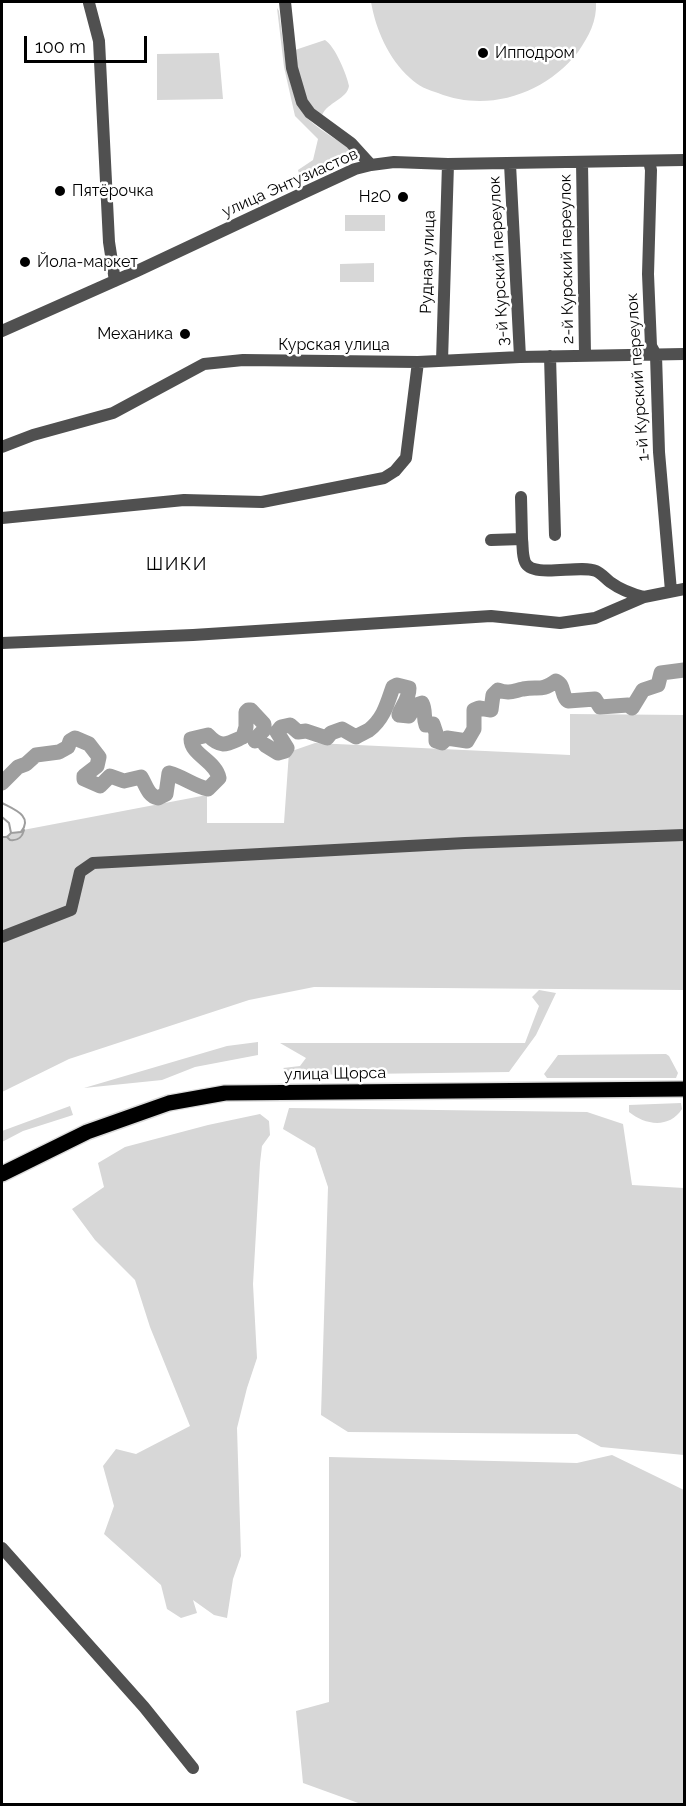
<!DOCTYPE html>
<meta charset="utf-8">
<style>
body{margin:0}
#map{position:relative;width:686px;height:1806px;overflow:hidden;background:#fff;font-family:Raleway,sans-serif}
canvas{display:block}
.frame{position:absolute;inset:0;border:3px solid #000;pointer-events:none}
.scale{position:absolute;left:24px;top:36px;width:123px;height:27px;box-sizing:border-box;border:3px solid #000;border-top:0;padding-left:8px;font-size:18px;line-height:21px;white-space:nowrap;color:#000;-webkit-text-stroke:4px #fff;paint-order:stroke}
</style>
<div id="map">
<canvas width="686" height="1806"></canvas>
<div class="frame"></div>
<div class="scale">100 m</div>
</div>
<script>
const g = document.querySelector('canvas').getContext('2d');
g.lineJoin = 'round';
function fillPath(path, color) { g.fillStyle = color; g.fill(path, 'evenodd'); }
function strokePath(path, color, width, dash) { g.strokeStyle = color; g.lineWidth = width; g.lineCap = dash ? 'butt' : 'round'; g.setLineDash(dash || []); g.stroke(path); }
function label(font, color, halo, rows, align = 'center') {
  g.font = font + ' Raleway,sans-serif'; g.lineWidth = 5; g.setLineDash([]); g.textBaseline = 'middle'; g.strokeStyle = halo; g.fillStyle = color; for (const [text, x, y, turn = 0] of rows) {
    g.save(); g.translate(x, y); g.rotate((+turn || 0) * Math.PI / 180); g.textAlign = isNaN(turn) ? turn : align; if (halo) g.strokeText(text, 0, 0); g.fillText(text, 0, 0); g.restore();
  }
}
fillPath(new Path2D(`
 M 371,2 L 596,2 C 597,21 589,36 578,52 C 545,94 488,113 438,93 C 428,90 418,86 410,78 C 388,58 376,30 371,2 Z
 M 277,8 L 279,11 C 283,39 287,97 307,118 C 318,129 336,139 349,148 L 350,153 L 347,160 L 308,178 L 300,177 L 298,170 L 313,160 L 318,139 L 295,116 L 284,67 Z
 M 325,40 C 335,46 347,75 349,86 C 347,99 328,102 322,115 C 299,102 299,72 295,50 Z
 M 219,53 L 223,99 L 157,100 L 157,54 Z
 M 345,215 L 385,215 L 385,231 L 345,231 Z
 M 374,263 L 374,282 L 340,282 L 340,264 Z
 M 570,714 L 684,715 L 684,990 L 314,987 L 249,1000 L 69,1059 L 2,1092 L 2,837 L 23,830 L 207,795 L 207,823 L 284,823 L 289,752 L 315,743 L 570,755 Z
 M 539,990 L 556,993 L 536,1035 L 509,1072 L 291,1075 L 283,1068 L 300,1066 L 306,1058 L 280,1043 L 525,1043 L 539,1006 L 532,997 Z
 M 258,1042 L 258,1055 L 195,1067 L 162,1080 L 84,1088 L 227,1046 Z
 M 666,1054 L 669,1056 L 678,1073 L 676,1078 L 547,1078 L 544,1074 L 558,1055 Z
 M 681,1103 L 682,1109 C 669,1129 645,1125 629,1112 L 629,1105 Z
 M 70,1106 L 73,1115 L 23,1131 L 2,1142 L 2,1131 Z
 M 289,1108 L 587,1112 L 623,1124 L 632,1185 L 684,1188 L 684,1455 L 601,1447 L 577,1434 L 348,1432 L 321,1415 L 328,1187 L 315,1148 L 283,1129 Z
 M 260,1114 L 269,1121 L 270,1135 L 262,1146 L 260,1163 L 253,1284 L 257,1358 L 247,1388 L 237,1428 L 241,1556 L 233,1579 L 227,1618 L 214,1615 L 193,1600 L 197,1613 L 181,1618 L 167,1609 L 161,1585 L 104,1534 L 114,1506 L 103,1466 L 116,1449 L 136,1454 L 190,1426 L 150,1327 L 135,1280 L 95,1240 L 72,1209 L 104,1187 L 98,1163 L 125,1147 L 208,1125 Z
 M 612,1455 L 684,1490 L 684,1804 L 361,1804 L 303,1783 L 296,1711 L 329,1702 L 329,1457 L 577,1463 Z`), '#d7d7d7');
strokePath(new Path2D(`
 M 2,781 L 4,781 L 2,791
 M 2,803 C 13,809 34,816 21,832 L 11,833 L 9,823 L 2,817
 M 2,837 L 7,837 L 11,833
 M 7,837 L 10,840 C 18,841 22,838 24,830`), '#9e9e9e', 2);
strokePath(new Path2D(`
 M 265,745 L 278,753 L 285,751 L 287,748 L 277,732 L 281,727 L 290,725 L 298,732 L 306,731 L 327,738 L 331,733 L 342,729 L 356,737 C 360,734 364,733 369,730 C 384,718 387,704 393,687 L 397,685 L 409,688 C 409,700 402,705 399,715 L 409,716 L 416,705 L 422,703 C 426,711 423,717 426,725 L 433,724 L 436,733 L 436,741 L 442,743 L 447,738 L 467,741 L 474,729 L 474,710 L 479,708 L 491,710 L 493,695 L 498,690 C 509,694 513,691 523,689 C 540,686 540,692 556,681 C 565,685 561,696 568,701 L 595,699 L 600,707 L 628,705 L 632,708 L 643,690 L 658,685 L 661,673 L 684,670
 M 2,783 L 18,767 L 26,764 L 36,755 L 59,752 L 68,747 L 70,741 L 75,738 L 89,744 L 99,757 L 97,766 L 84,776 L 84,779 L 100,786 L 110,776 L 124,781 L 141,777 C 146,785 148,796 158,798 L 166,794 L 169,773 C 184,777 194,786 208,789 L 219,778 C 216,761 191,755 191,739 L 208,735 C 221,749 227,744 243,737 L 246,727 L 246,712 L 248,710 L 251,710 L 264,724 L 264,730 L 255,739 L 255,741`), '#9e9e9e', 15);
const major = new Path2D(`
 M 2,1174 L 87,1132 L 169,1103 L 225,1093 L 684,1089`);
strokePath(major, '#dbdbdb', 18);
strokePath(new Path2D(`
 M 285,2 L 292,68 L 302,102 L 310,113 L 351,143 L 371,165
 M 89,3 L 99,41 L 109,242 L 115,281
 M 649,161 L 651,170 L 648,274 L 651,346 L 656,355 L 659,452 L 671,591
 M 582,162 L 585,355
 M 510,164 L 520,357
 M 2,331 L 137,271 L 301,194 L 355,169 L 371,165 L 394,162 L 448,164 L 684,160
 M 550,356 L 555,535
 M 442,361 L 448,164
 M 2,447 L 33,435 L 113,413 L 204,364 L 243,360 L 418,362 L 520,357 L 684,354
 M 521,497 L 522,539
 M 2,518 L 184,500 L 262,502 L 384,478 L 395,471 L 406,458 L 418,362
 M 491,540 L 522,539 C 523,546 522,555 525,562 C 532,579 579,564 596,571 C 601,573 606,579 610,582 C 621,590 632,594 644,597
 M 2,643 L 193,635 L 491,616 L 560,623 L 595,618 L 644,597 L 684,589
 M 2,937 L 71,910 L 80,872 L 93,863 L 465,843 L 684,835
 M 2,1548 L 144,1707 L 193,1768`), '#505050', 12);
strokePath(major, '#000', 15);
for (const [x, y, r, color] of [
 [483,53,6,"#000"],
 [60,191,6,"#000"],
 [403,197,6,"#000"],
 [25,262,6,"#000"],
 [185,334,6,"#000"]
]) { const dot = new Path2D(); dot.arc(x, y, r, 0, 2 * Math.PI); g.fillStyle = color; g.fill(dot); strokePath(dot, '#fff', 2); }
label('16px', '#000', '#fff', [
 ["Ипподром",495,53],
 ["Пятёрочка",72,191],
 ["H2O",391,197,"right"],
 ["Йола-маркет",37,262],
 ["Механика",173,334,"right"]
], 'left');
label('16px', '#000', '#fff', [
 ["улица Энтузиастов",290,183,-24],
 ["2-й Курский переулок",567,259,-91],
 ["3-й Курский переулок",499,261,-93],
 ["Рудная улица",428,262,-88],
 ["Курская улица",334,345],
 ["1-й Курский переулок",638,377,-94],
 ["улица Щорса",335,1074,-1]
]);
g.letterSpacing = '1.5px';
label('18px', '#000', '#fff', [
 ["ШИКИ",177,565]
]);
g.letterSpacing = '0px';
</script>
